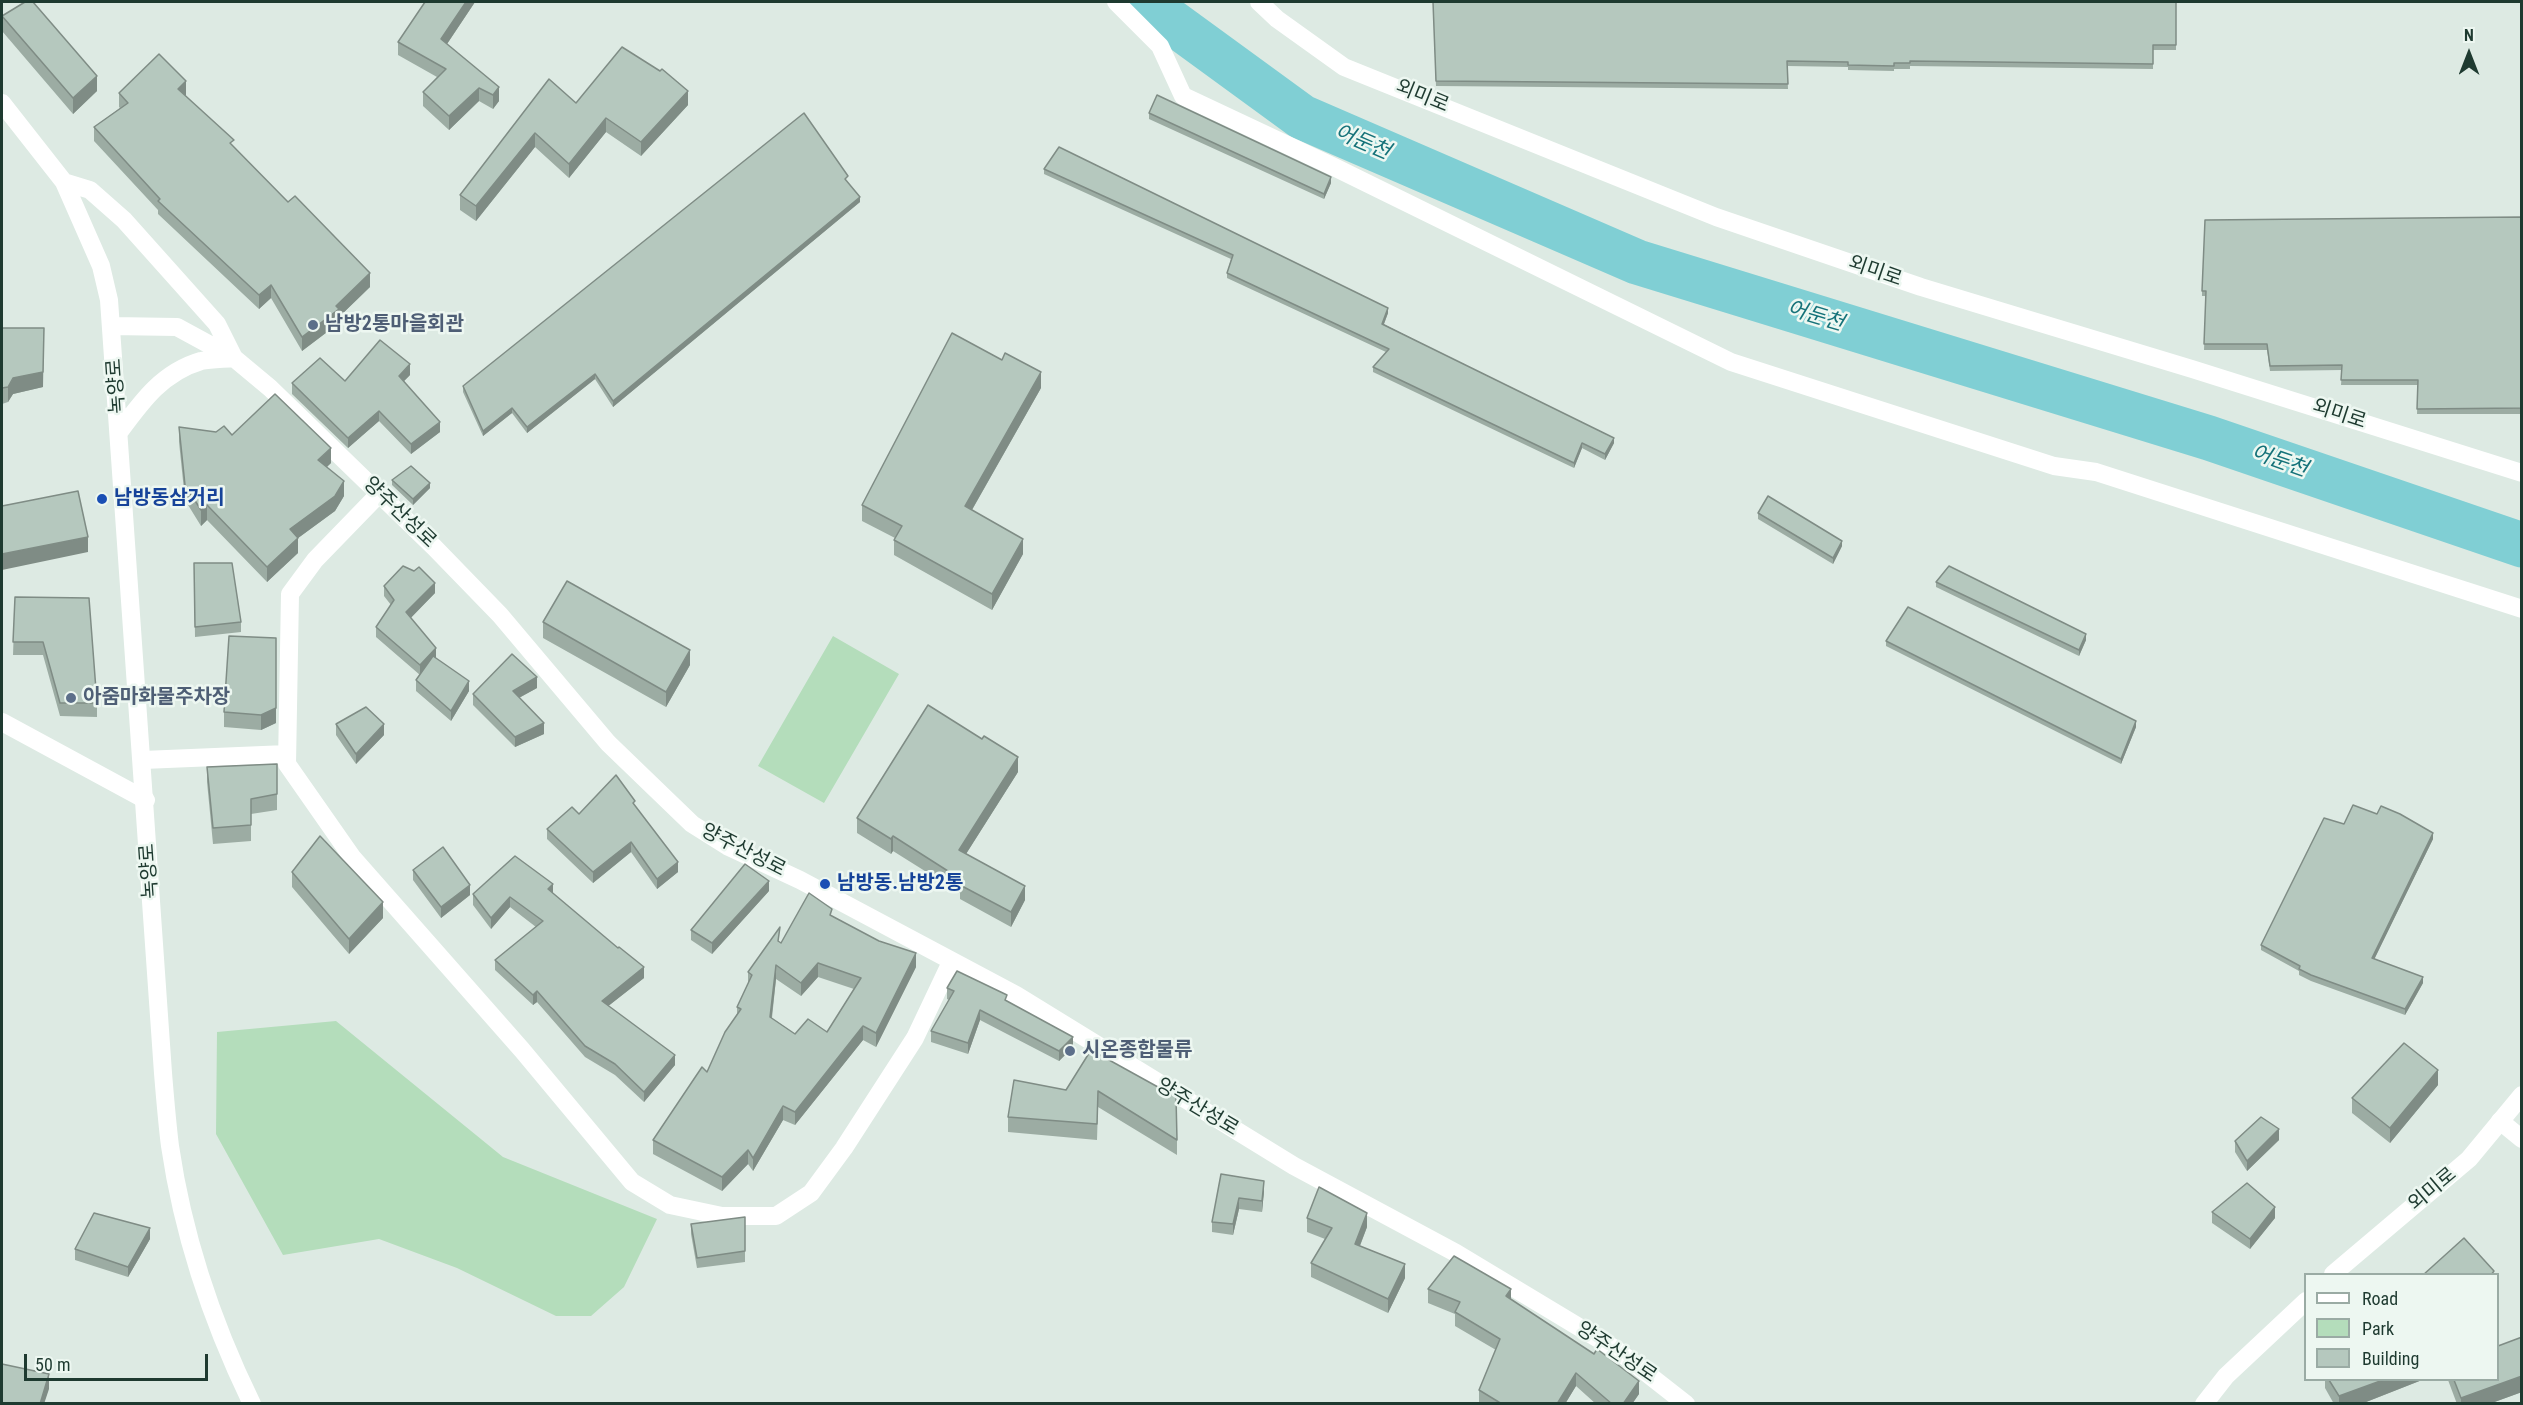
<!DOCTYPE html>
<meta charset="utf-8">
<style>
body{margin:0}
#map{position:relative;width:2523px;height:1405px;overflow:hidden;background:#ddeae3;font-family:"Roboto Condensed",sans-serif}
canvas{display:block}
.frame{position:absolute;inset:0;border:3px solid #1e3a30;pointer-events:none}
.legend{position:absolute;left:2304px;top:1273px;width:195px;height:108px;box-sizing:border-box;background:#edf7f1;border:2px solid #9aaba4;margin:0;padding:8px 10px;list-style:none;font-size:18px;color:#1e3a30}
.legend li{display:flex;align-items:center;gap:12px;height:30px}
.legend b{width:30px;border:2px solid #9aaba4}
.north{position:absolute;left:2439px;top:24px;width:60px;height:60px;-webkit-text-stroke:4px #edf7f1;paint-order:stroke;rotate:0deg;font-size:16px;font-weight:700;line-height:24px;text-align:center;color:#1e3a30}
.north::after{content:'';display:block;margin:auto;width:21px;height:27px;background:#1e3a30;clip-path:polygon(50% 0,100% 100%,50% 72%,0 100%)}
.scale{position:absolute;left:24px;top:1354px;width:184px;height:27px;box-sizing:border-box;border:3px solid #1e3a30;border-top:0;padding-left:8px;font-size:18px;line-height:21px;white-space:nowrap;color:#1e3a30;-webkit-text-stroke:4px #edf7f1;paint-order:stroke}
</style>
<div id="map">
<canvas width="2523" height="1405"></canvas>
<div class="frame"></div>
<ul class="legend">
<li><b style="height:8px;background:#fff"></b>Road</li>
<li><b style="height:16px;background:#b4ddbb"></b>Park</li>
<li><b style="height:16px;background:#b5c8be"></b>Building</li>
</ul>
<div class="north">N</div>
<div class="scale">50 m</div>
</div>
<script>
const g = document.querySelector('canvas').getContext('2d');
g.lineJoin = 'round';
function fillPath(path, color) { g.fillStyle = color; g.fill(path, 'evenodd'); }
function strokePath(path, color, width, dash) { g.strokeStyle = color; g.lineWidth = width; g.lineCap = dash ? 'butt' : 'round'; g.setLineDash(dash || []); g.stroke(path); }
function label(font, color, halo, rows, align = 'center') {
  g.font = font + ' "Roboto Condensed","Noto Sans KR",sans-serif'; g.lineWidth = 5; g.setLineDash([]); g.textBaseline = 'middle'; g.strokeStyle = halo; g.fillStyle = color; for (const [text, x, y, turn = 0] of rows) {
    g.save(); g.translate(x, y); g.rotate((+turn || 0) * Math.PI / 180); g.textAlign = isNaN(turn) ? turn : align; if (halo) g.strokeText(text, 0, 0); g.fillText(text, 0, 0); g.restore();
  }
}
fillPath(new Path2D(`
 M 833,636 L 899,674 L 824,803 L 758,766 Z
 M 336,1021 L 503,1157 L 657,1219 L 624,1287 L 591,1316 L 556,1316 L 457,1268 L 379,1239 L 283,1255 L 216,1134 L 217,1032 Z`), '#b4ddbb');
strokePath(new Path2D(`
 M 1150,2 L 1154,9 L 1302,117 L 1637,262 L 2209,438 L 2522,545`), '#80cfd4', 45);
strokePath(new Path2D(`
 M 1116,2 L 1160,46 L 1183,96 L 1334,167 L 1731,362 L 2054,466 L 2096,472 L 2522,609
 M 1259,2 L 1277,19 L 1344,67 L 1716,217 L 1921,287 L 2192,369 L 2522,473
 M 379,494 L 315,560 L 290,594 L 287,764 L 352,857 L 522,1050 L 632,1182 L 670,1205 L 722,1216 L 776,1216 L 811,1193 L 844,1148 L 915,1038 L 951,962
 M 2,722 L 146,800
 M 143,760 L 287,754
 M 2500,1121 L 2522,1139`), '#fff', 18);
strokePath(new Path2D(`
 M 2,103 L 64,182 L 101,266 L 109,300 L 163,1073 C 165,1097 167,1122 170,1146 C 183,1235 212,1322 252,1404
 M 64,182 L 90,190 L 124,220 L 217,324 L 234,358
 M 112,326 L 177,327 L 234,358 L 270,388 L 434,547 L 500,615 L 608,743 L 692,824 L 727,846 L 800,880 L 1016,995 L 1294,1166 L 1456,1253 L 1617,1350 L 1686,1404
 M 120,431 C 142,401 163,372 201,361 C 211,359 224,359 234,358
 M 2333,1274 L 2469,1159 L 2522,1095
 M 2204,1404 L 2226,1376 L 2306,1301`), '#fff', 18);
fillPath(new Path2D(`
 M 425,2 L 475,2 L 447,44 L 499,101 L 493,109 L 479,101 L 449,130 L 423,106 L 423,92 L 437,77 L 398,55 L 398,42 Z
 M 1433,2 L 2176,2 L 2176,50 L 2153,50 L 2153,69 L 1910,66 L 1910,69 L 1894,69 L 1894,71 L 1848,70 L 1848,67 L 1787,66 L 1788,89 L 1436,86 Z
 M 2,16 L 97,91 L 73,114 L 2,31 Z
 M 549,79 L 576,103 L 688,105 L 641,156 L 606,132 L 569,178 L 535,147 L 476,221 L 460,210 L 460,195 Z
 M 119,93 L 186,95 L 185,96 L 234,147 L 370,287 L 339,317 L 339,323 L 302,351 L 271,298 L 259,309 L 158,214 L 158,210 L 94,141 L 94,127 L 120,108 L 119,107 Z
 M 1149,113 L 1331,183 L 1324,199 L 1149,119 Z
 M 1044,169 L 1388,313 L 1384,324 L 1614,443 L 1605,460 L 1582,448 L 1574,468 L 1373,372 L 1373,367 L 1386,352 L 1227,278 L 1227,273 L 1231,259 L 1044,174 Z
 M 847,182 L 860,202 L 613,407 L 595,379 L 527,433 L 512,413 L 483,436 L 463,392 L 463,386 Z
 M 2522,217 L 2522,414 L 2417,414 L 2418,385 L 2341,385 L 2342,370 L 2270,371 L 2267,350 L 2204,350 L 2206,296 L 2202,296 L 2202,291 Z
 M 2,328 L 43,387 L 13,394 L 8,402 L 2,404 Z
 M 410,375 L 404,381 L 440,432 L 411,454 L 379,421 L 348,448 L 292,394 L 292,383 L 345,381 Z
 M 1041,388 L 972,510 L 1023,554 L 992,610 L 894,555 L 894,540 L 895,538 L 862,521 L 862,505 Z
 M 179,427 L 232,435 L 331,463 L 327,467 L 344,496 L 335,511 L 298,538 L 298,553 L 267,582 L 207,520 L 201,526 L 185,500 L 179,442 Z
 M 392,480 L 430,488 L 413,505 L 392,485 Z
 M 1758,513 L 1842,546 L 1833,564 L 1758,519 Z
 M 194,563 L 241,622 L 241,632 L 195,637 Z
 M 1936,582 L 2086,640 L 2079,656 L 1936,587 Z
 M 384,586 L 435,593 L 410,618 L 436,658 L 469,691 L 451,721 L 416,691 L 416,680 L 420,675 L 376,637 L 376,627 L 391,605 L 384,596 Z
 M 15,597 L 97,703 L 97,717 L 60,716 L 43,655 L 13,655 Z
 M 543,622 L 690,665 L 666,707 L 543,638 Z
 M 276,638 L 276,723 L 261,730 L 224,727 L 224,712 Z
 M 1886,641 L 2136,727 L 2121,764 L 1886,646 Z
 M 537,688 L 519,698 L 544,734 L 515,747 L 473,705 L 473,694 Z
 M 336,724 L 384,735 L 356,764 L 336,735 Z
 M 277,764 L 277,810 L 251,814 L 251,841 L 213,844 L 207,782 L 207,767 Z
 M 1018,772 L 966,854 L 1025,900 L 1011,927 L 960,899 L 960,893 L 893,851 L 891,854 L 857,833 L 857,818 Z
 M 635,807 L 678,872 L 657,889 L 631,852 L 593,883 L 547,839 L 547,829 L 579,814 Z
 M 2344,824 L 2433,839 L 2374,959 L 2423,983 L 2405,1015 L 2311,981 L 2299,975 L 2299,971 L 2261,950 L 2261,945 Z
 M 413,870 L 470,895 L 441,918 L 413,880 Z
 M 292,872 L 383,918 L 349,954 L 292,887 Z
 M 769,891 L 712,954 L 691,940 L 691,930 Z
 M 553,893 L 644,978 L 608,1006 L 675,1065 L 644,1102 L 615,1075 L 585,1057 L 537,1002 L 533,1005 L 495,970 L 495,960 L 536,927 L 510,907 L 491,929 L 473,905 L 473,894 Z
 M 832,916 L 916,967 L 876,1047 L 863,1040 L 795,1125 L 783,1120 L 753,1171 L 748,1164 L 722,1191 L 653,1154 L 653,1140 L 707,1072 L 737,1014 L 737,1007 L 748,984 L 748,972 L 781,943 ZM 818,977 L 854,989 L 827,1032 L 795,1034 L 772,1018 L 776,979 L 801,996 Z
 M 947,988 L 1007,1001 L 1073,1047 L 1059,1061 L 980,1020 L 968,1054 L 931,1042 L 931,1031 L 949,1000 L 947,999 Z
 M 1091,1050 L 1177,1140 L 1177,1155 L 1098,1107 L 1097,1140 L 1008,1132 L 1008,1117 L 1066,1090 Z
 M 2438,1085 L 2390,1143 L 2352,1113 L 2352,1098 Z
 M 2279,1140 L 2247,1171 L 2235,1152 L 2235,1141 Z
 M 1221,1174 L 1264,1191 L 1262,1212 L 1239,1209 L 1233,1235 L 1212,1232 L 1212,1222 Z
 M 2212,1212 L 2275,1218 L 2250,1249 L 2212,1223 Z
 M 745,1217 L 745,1262 L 697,1268 L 691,1234 L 691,1224 Z
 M 1307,1218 L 1367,1227 L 1360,1246 L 1405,1278 L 1388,1313 L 1311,1277 L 1311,1263 L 1325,1239 L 1307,1232 Z
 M 150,1239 L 128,1277 L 75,1260 L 75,1249 Z
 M 1428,1289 L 1511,1300 L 1639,1394 L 1632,1404 L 1596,1404 L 1576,1386 L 1565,1404 L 1479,1404 L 1479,1390 L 1496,1350 L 1455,1326 L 1455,1314 L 1428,1303 Z
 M 2522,1337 L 2522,1392 L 2489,1404 L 2457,1404 L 2448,1380 L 2498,1380 Z
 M 2325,1380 L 2422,1380 L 2361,1404 L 2334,1404 L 2325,1388 Z`), '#9caca3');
fillPath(new Path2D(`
 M 466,2 L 475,2 L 441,53 L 441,39 Z
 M 97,76 L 97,91 L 73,114 L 73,98 Z
 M 186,81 L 186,95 L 178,103 L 178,89 Z
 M 499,87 L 499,101 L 493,109 L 493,95 Z
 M 479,88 L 479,101 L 449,130 L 449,116 Z
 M 688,91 L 688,105 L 641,156 L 641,142 Z
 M 606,118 L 606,132 L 569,178 L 569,164 Z
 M 535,133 L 535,147 L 476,221 L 476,206 Z
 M 1331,177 L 1331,183 L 1324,199 L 1324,194 Z
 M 860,197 L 860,202 L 613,407 L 613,401 Z
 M 370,273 L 370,287 L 339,317 L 339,323 L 302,351 L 302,337 Z
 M 271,285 L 271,298 L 259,309 L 259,295 Z
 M 1388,308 L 1388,313 L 1382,329 L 1382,324 Z
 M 44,328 L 43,387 L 13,394 L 8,402 L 8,387 Z
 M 410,364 L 410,375 L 399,386 L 399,376 Z
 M 1041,372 L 1041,388 L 965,522 L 965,506 Z
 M 595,374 L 595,379 L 527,433 L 527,427 Z
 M 512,408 L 512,413 L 483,436 L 483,431 Z
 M 379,411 L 379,421 L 348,448 L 348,438 Z
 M 440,422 L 440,432 L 411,454 L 411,444 Z
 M 1614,438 L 1614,443 L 1605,460 L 1605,454 Z
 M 1582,443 L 1582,448 L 1574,468 L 1574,463 Z
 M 331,448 L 331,463 L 318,475 L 318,460 Z
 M 344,481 L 344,496 L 335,511 L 290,544 L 290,529 Z
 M 430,483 L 430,488 L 413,505 L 413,499 Z
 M 207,505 L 207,520 L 201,526 L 201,510 Z
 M 88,537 L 88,552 L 2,570 L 2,554 Z
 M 298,538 L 298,553 L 267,582 L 267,567 Z
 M 1023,539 L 1023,554 L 992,610 L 992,594 Z
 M 1842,541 L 1842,546 L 1833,564 L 1833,558 Z
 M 435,583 L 435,593 L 406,623 L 406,612 Z
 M 2086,634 L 2086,640 L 2079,656 L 2079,650 Z
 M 436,648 L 436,659 L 420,675 L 420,665 Z
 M 690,650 L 690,665 L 666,707 L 666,692 Z
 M 537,677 L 537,688 L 513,701 L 513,691 Z
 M 469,681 L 469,691 L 451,721 L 451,711 Z
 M 276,708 L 276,723 L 261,730 L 261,715 Z
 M 2136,721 L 2136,727 L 2121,764 L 2121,759 Z
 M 544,723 L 544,734 L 515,747 L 515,737 Z
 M 384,724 L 384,735 L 356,764 L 356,754 Z
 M 1018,757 L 1018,772 L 959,865 L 959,850 Z
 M 2433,833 L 2433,839 L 2372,964 L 2372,958 Z
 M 893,836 L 893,851 L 891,854 L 891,839 Z
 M 631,842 L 631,852 L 593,883 L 593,872 Z
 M 678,862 L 678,872 L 657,889 L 657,879 Z
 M 769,881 L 769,891 L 712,954 L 712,943 Z
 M 553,884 L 553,894 L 548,889 Z
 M 470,885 L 470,895 L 441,918 L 441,907 Z
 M 1025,886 L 1025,900 L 1011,927 L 1011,912 Z
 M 510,897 L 510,907 L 491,929 L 491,918 Z
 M 383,902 L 383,918 L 349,954 L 349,939 Z
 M 916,953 L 916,967 L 876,1047 L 876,1033 Z
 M 818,963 L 818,977 L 801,996 L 801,983 Z
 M 776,965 L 776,979 L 770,1031 L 770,1017 Z
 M 644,967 L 644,978 L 602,1011 L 602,1001 Z
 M 2423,977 L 2423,983 L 2405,1015 L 2405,1009 Z
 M 537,991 L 537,1002 L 533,1005 L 533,995 Z
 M 980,1010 L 980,1020 L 968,1054 L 968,1043 Z
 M 863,1026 L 863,1040 L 795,1125 L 795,1112 Z
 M 1073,1037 L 1073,1047 L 1059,1061 L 1059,1051 Z
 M 675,1055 L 675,1065 L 644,1102 L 644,1092 Z
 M 2438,1070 L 2438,1085 L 2390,1143 L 2390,1128 Z
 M 783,1106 L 783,1120 L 753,1171 L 753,1158 Z
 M 2279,1129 L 2279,1140 L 2247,1171 L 2247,1161 Z
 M 748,1150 L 748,1164 L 722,1191 L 722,1177 Z
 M 1264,1181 L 1264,1191 L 1262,1212 L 1262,1201 Z
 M 1239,1198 L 1239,1209 L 1233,1235 L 1233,1224 Z
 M 2275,1207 L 2275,1218 L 2250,1249 L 2250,1239 Z
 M 1367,1213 L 1367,1227 L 1355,1258 L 1355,1244 Z
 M 150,1228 L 150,1239 L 128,1277 L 128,1267 Z
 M 1405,1264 L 1405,1278 L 1388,1313 L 1388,1299 Z
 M 1511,1289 L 1511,1302 L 1506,1296 Z
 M 1576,1373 L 1576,1386 L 1565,1404 L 1557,1404 Z
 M 49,1374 L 49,1389 L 44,1404 L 40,1404 Z
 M 2522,1376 L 2522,1392 L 2489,1404 L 2461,1404 L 2461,1398 Z
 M 2383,1380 L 2422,1380 L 2361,1404 L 2339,1404 L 2339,1396 Z
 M 1639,1381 L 1639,1394 L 1632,1404 L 1623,1404 Z`), '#7f8c85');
const building = new Path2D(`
 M 25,2 L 33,2 L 97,76 L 73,98 L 2,16 Z
 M 425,2 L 466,2 L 441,39 L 499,87 L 493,95 L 479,88 L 449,116 L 423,92 L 446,69 L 398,42 Z
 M 1433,2 L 2176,2 L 2176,45 L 2153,45 L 2153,64 L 1910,61 L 1910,63 L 1894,63 L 1894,66 L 1848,65 L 1848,62 L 1787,61 L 1788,84 L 1436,81 Z
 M 622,47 L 660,71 L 662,69 L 688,91 L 641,142 L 606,118 L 569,164 L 535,133 L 476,206 L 460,195 L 549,79 L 576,103 Z
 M 159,54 L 186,81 L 178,89 L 234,140 L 230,143 L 288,202 L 295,196 L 370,273 L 336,306 L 339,309 L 302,337 L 271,285 L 259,295 L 158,201 L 160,199 L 94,127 L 128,103 L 119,93 Z
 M 1157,95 L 1331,177 L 1324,194 L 1149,113 Z
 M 804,113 L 848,176 L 845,179 L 860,197 L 613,401 L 595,374 L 527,427 L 512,408 L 483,431 L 463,386 Z
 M 1059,147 L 1388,308 L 1382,324 L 1614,438 L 1605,454 L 1582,443 L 1574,463 L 1373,367 L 1389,349 L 1227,273 L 1233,255 L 1044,169 Z
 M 2522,217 L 2522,408 L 2417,409 L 2418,380 L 2341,380 L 2342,365 L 2270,366 L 2267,344 L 2204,344 L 2206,291 L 2202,291 L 2205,220 Z
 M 2,328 L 44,328 L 43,372 L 13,378 L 8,387 L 2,388 Z
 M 952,333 L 1002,360 L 1005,353 L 1041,372 L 965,506 L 1023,539 L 992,594 L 894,540 L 902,526 L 862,505 Z
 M 380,340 L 410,364 L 399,376 L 440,422 L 411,444 L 379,411 L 348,438 L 292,383 L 320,358 L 345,381 Z
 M 275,394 L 331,448 L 318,460 L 344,481 L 335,496 L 290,529 L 298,538 L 267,567 L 207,505 L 201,510 L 185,485 L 179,427 L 216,432 L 224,426 L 232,435 Z
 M 411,466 L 430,483 L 413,499 L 392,480 Z
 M 78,491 L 88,537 L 2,554 L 2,506 Z
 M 1768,496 L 1842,541 L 1833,558 L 1758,513 Z
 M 194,563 L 232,563 L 241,622 L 195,627 Z
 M 403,566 L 414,571 L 419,567 L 435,583 L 406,612 L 436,648 L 420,665 L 376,627 L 394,600 L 384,586 Z
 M 1949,566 L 2086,634 L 2079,650 L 1936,582 Z
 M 567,581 L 690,650 L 666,692 L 543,622 Z
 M 15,597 L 89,598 L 97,703 L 60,703 L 43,642 L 13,642 Z
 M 1908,607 L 2136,721 L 2121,759 L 1886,641 Z
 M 229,636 L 276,638 L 276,708 L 261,715 L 224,712 Z
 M 512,654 L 537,677 L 513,691 L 544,723 L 515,737 L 473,694 Z
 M 433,656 L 469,681 L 451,711 L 416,680 Z
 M 928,705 L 982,739 L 984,736 L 1018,757 L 959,850 L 1025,886 L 1011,912 L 960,885 L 962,880 L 893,836 L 891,839 L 857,818 Z
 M 366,707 L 384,724 L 356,754 L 336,724 Z
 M 277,764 L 277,794 L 251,799 L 251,825 L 213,828 L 207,767 Z
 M 616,775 L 635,801 L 633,803 L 678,862 L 657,879 L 631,842 L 593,872 L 547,829 L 572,807 L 579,814 Z
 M 2353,805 L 2377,814 L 2381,806 L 2400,814 L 2433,833 L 2372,958 L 2423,977 L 2405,1009 L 2311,975 L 2299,969 L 2300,966 L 2261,945 L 2324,818 L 2344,824 Z
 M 320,836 L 383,902 L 349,939 L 292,872 Z
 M 443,847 L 470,885 L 441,907 L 413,870 Z
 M 515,856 L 553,884 L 548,889 L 618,948 L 619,947 L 644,967 L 602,1001 L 675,1055 L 644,1092 L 615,1064 L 585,1046 L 537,991 L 533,995 L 495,960 L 543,921 L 510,897 L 491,918 L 473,894 Z
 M 745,864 L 769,881 L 712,943 L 691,930 Z
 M 809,893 L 832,909 L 830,915 L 879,941 L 916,953 L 876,1033 L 863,1026 L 795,1112 L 783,1106 L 753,1158 L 748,1150 L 722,1177 L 653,1140 L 702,1067 L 707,1072 L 725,1032 L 741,1009 L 737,1007 L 752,975 L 748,972 L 780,927 L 778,941 L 781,943 ZM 818,963 L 861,978 L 827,1032 L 808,1019 L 795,1034 L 770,1017 L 776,965 L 801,983 Z
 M 957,971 L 1007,995 L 1005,1000 L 1073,1037 L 1059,1051 L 980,1010 L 968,1043 L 931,1031 L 954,991 L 947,988 Z
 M 2404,1043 L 2438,1070 L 2390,1128 L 2352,1098 Z
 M 1091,1050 L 1176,1097 L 1177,1140 L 1098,1091 L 1097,1124 L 1008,1117 L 1014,1080 L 1066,1090 Z
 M 2261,1117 L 2279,1129 L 2247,1161 L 2235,1141 Z
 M 1221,1174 L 1264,1181 L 1262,1201 L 1239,1198 L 1233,1224 L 1212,1222 Z
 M 2247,1183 L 2275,1207 L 2250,1239 L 2212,1212 Z
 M 1319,1187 L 1367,1213 L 1355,1244 L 1405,1264 L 1388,1299 L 1311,1263 L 1332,1228 L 1307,1218 Z
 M 94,1213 L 150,1228 L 128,1267 L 75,1249 Z
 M 745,1217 L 745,1251 L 697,1258 L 691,1224 Z
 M 2464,1238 L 2494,1271 L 2491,1275 L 2423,1275 Z
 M 1454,1256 L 1511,1289 L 1506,1296 L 1594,1354 L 1597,1349 L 1639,1381 L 1623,1404 L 1612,1404 L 1576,1373 L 1557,1404 L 1502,1404 L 1479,1390 L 1500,1339 L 1455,1312 L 1460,1302 L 1428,1289 Z
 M 2522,1337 L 2522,1376 L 2461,1398 L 2454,1380 L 2498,1380 L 2498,1346 Z
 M 2,1364 L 49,1374 L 40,1404 L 2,1404 Z
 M 2329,1380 L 2383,1380 L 2339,1396 Z`);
fillPath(building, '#b5c8be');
strokePath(building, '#7f8c85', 1.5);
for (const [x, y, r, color] of [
 [313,325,6,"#5c6f8a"],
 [102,499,6,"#1a4fb4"],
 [71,698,6,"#5c6f8a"],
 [825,884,6,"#1a4fb4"],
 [1070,1051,6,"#5c6f8a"]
]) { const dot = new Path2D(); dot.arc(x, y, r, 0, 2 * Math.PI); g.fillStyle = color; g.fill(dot); strokePath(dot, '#edf7f1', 2); }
label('20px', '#1e3a30', '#edf7f1', [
 ["외미로",1422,97,22],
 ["외미로",1875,272,19],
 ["녹양로",117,386,-94],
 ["외미로",2339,415,18],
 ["양주산성로",399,513,44],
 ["양주산성로",743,851,27],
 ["녹양로",150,871,-94],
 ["양주산성로",1197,1108,31],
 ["외미로",2433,1190,-40],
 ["양주산성로",1616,1353,34]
]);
label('bold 20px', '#4e5e75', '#edf7f1', [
 ["남방2통마을회관",325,325],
 ["아줌마화물주차장",83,698],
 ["시온종합물류",1082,1051]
], 'left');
label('bold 20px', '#164399', '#edf7f1', [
 ["남방동삼거리",114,499],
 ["남방동.남방2통",837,884]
], 'left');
label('italic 21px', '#157279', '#edf7f1', [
 ["어둔천",1362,143,23],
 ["어둔천",1815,317,17],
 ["어둔천",2279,462,19]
]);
</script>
